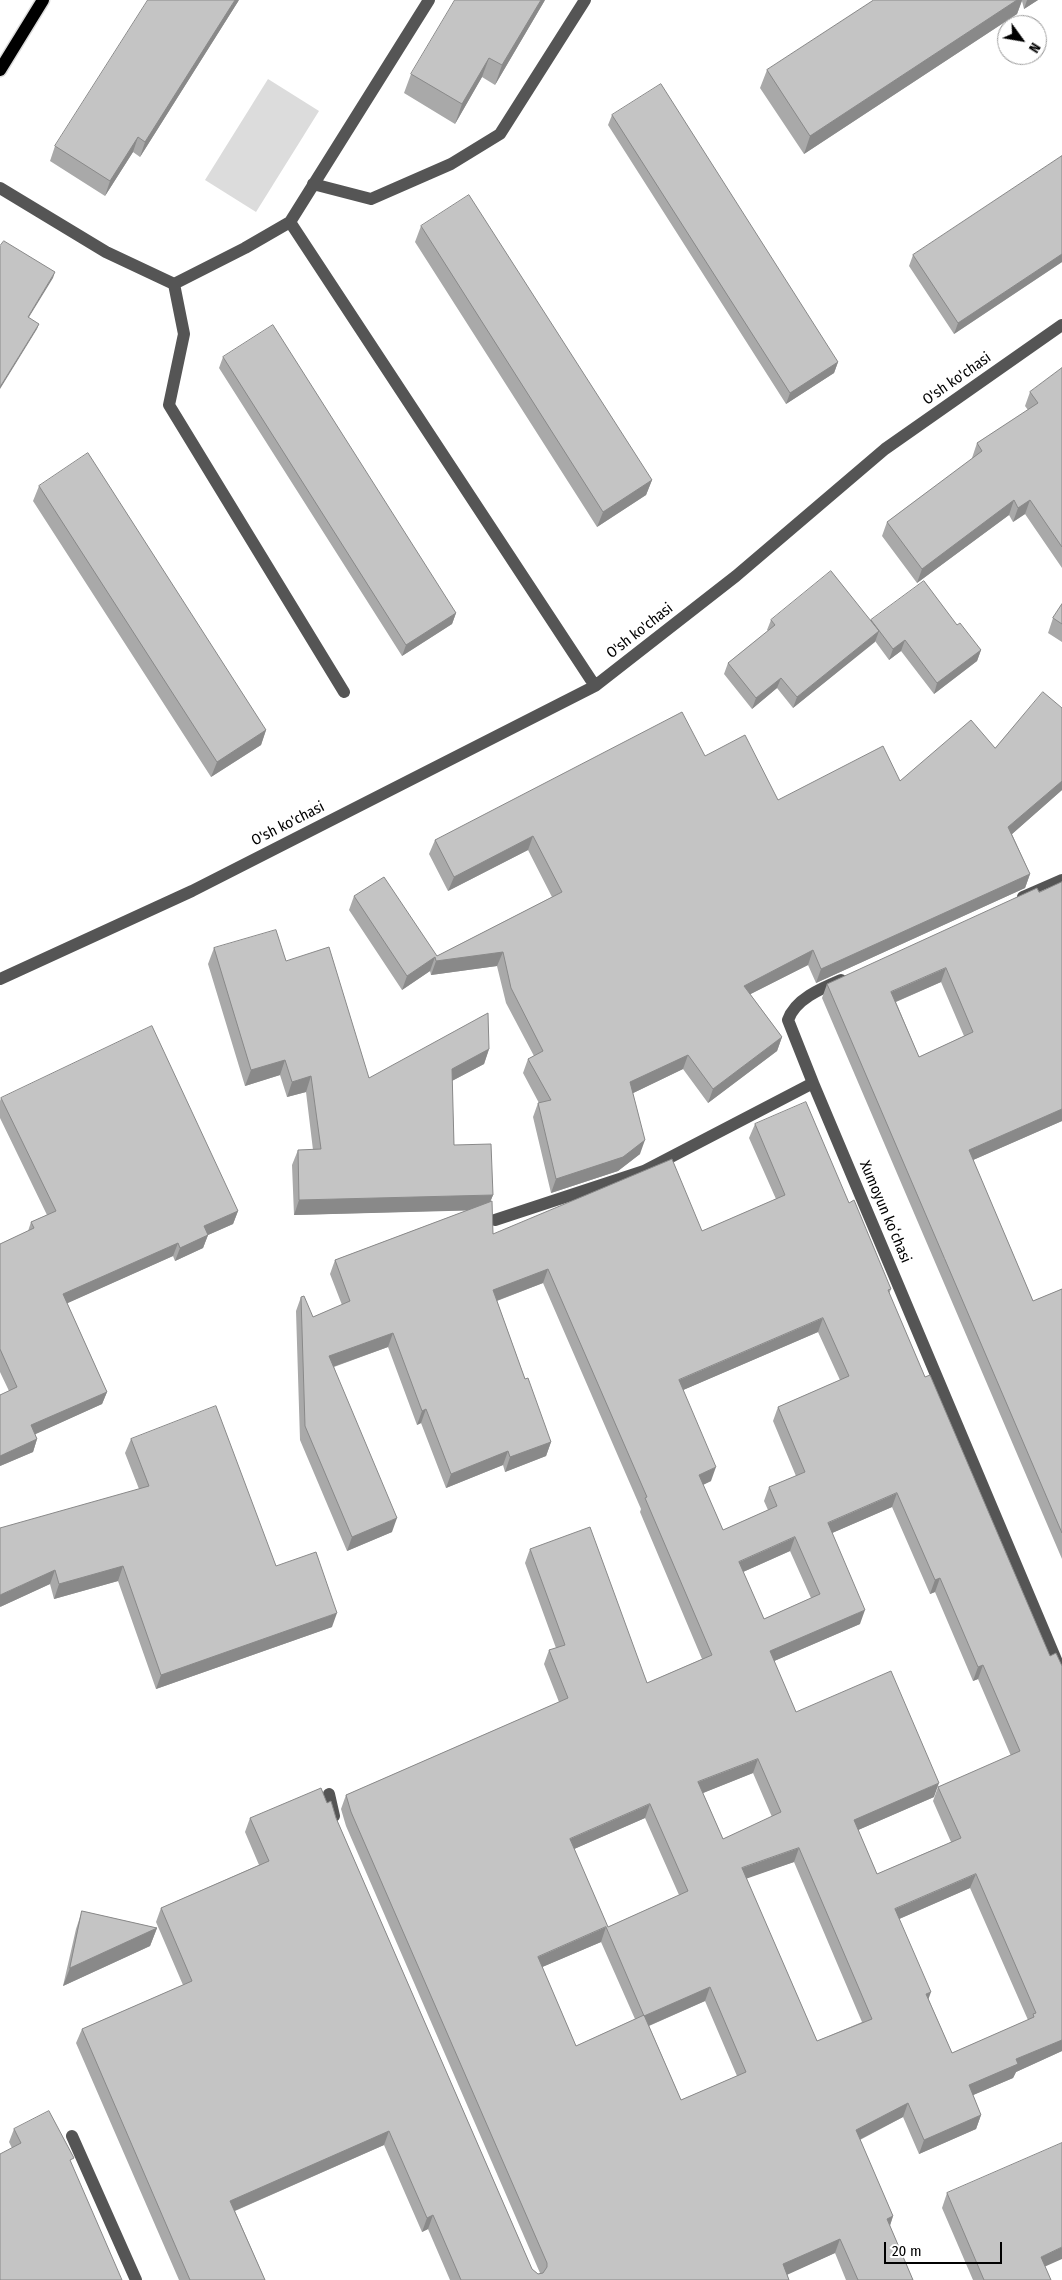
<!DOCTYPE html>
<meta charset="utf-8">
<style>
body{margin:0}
#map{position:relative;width:1062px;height:2280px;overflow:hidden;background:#fff;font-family:"Fira Sans Condensed",sans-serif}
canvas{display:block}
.north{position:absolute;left:997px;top:15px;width:50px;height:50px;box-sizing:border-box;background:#fff;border:1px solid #999;border-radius:50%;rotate:122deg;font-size:14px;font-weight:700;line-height:20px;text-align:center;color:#000}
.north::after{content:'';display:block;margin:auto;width:18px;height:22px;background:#000;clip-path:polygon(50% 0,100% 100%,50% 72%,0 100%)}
.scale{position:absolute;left:884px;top:2242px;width:118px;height:22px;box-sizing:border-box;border:2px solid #000;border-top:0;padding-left:6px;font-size:15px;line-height:18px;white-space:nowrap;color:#000;-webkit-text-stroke:4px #fff;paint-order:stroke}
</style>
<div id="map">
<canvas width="1062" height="2280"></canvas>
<div class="north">N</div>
<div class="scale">20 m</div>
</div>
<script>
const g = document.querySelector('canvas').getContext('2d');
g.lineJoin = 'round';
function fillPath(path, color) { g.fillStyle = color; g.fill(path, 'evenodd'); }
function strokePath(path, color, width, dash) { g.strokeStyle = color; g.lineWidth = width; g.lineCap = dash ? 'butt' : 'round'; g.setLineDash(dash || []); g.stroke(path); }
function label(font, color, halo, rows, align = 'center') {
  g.font = font + ' "Fira Sans Condensed",sans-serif'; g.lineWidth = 4.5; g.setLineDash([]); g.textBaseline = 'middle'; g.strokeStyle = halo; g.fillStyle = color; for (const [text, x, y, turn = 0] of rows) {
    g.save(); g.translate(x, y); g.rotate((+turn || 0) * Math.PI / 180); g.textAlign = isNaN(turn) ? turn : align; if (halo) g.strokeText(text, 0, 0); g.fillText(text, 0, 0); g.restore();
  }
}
fillPath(new Path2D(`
 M 268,79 L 319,111 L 256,212 L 205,180 Z`), '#dcdcdc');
const major = new Path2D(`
 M 0,70 L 43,0`);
strokePath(major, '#dbdbdb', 15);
strokePath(new Path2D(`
 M 313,184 L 371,199 L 451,164 L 500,134 L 585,0
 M 0,188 L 106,252 L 174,284 L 245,248 L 290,222 L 429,0
 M 290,222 L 595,686
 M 174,284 L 184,334 L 169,405 L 344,692
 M 1023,897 L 1062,880
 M 0,979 L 192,891 L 595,686 L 736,576 L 885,449 L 1062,325
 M 813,1083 L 788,1020 C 795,999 822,988 841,980
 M 495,1220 L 644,1171 L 813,1083 L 1062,1674
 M 329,1794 L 334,1816
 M 72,2136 L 136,2280`), '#555', 12);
strokePath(major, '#000', 12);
fillPath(new Path2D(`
 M 239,0 L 140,157 L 133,152 L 105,196 L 50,161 L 55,146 Z
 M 545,0 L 495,85 L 482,77 L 455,124 L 404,93 L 411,74 Z
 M 874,0 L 1038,0 L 1024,9 L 1022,1 L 1017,14 L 804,154 L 760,88 L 767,70 Z
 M 612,115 L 838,362 L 834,373 L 786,404 L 608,125 Z
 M 1062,156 L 1062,262 L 954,334 L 909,266 L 913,255 Z
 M 421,226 L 652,480 L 646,495 L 597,527 L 415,242 Z
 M 223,357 L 456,613 L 452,624 L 402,656 L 219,368 Z
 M 1062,368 L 1062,568 L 1025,514 L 1013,522 L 1009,515 L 917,583 L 882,536 L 887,522 L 972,459 L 972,458 L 977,443 L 1028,410 L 1025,406 L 1030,392 Z
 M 39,486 L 266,730 L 261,745 L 211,777 L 33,501 Z
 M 1062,604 L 1062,642 L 1048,633 L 1053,618 Z
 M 771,620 L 871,621 L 871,620 L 957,625 L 981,650 L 977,661 L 934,694 L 901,651 L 889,660 L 875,641 L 793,708 L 777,688 L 752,709 L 724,674 L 728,663 L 768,631 L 767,630 Z
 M 1062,708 L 1062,790 L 1012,834 L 1030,874 L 1025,888 L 816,983 L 808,965 L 750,994 L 782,1037 L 777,1051 L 708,1103 L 683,1069 L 633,1093 L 640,1154 L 618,1171 L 551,1193 L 533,1117 L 538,1103 L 539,1103 L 523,1073 L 528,1059 L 534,1056 L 506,1003 L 497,966 L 431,975 L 430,971 L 402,990 L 349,910 L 354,896 L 437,956 L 552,897 L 528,850 L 448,891 L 429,854 L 435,840 L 705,756 L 778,800 L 900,781 L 995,748 Z
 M 1062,882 L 1062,1121 L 973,1160 L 1033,1301 L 1062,1289 L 1062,1559 L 822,998 L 827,984 ZM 941,982 L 964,1036 L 919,1057 L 896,1002 Z
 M 214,948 L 286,961 L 369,1078 L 489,1049 L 484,1064 L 452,1081 L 454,1145 L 493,1195 L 490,1202 L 493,1234 L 702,1231 L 776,1199 L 749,1138 L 755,1124 L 849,1203 L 891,1289 L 889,1294 L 925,1377 L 1050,1656 L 1062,1666 L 1062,2051 L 1016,2072 L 1013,2078 L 973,2095 L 981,2115 L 976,2129 L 919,2154 L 903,2117 L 860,2140 L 893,2216 L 890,2226 L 913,2280 L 846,2280 L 835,2253 L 787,2274 L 789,2280 L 450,2280 L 428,2229 L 422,2232 L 384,2145 L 235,2211 L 265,2280 L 179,2280 L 76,2043 L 82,2029 L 183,1985 L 156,1922 L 161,1908 L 259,1865 L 245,1832 L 250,1818 L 327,1803 L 336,1818 L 532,2269 L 538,2274 L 540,2273 L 346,1826 L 341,1809 L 346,1795 L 559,1702 L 544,1664 L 549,1650 L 556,1648 L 525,1563 L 530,1549 L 647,1683 L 702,1659 L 640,1512 L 641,1509 L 543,1283 L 497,1301 L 525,1379 L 551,1442 L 546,1456 L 505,1472 L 503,1465 L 446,1488 L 421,1423 L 417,1425 L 388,1347 L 334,1367 L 392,1532 L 347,1551 L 300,1440 L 296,1311 L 301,1297 L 313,1317 L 342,1305 L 330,1274 L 335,1260 L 468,1210 L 294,1215 L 292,1165 L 298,1150 L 313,1150 L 306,1092 L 287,1097 L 280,1075 L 245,1086 L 208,964 ZM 818,1332 L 840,1380 L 778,1407 L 773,1421 L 796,1476 L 769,1487 L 764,1501 L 768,1510 L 723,1530 L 703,1485 L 711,1481 L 683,1390 ZM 892,1507 L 930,1594 L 935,1592 L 973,1681 L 978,1679 L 1011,1756 L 938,1787 L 933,1801 L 951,1842 L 877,1874 L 858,1830 L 934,1797 L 796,1712 L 774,1661 L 860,1624 L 832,1533 ZM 790,1551 L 811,1598 L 764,1619 L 743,1572 ZM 753,1773 L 772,1817 L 723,1839 L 703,1793 ZM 645,1818 L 679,1895 L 608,1927 L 574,1849 ZM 794,1862 L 862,2022 L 817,2041 L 746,1878 ZM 970,1888 L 1028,2020 L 952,2053 L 928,1998 L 899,1919 ZM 601,1942 L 635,2019 L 576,2046 L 542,1967 ZM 705,2001 L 737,2076 L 681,2100 L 649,2026 Z
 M 1,1098 L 238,1211 L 233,1224 L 208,1235 L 203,1248 L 175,1261 L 173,1256 L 67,1303 L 107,1392 L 102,1404 L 35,1434 L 37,1439 L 33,1452 L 0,1466 L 0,1395 L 9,1391 L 0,1372 L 0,1244 L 28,1231 L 31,1222 L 47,1215 L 0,1118 L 0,1101 Z
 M 131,1439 L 276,1566 L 332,1627 L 156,1689 L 118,1581 L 54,1599 L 50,1584 L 0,1607 L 139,1489 L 125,1453 Z
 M 82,1911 L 157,1928 L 150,1946 L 63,1986 L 76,1929 Z
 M 14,2129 L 72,2164 L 12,2148 L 9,2142 Z
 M 947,2193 L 1045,2267 L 1051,2280 L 973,2280 L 942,2208 Z`), '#a9a9a9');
fillPath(new Path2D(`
 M 235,0 L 239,0 L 140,157 L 145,142 Z
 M 541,0 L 545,0 L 495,85 L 502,65 Z
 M 1017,0 L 1022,0 L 1017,14 L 804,154 L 810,136 Z
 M 1027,0 L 1038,0 L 1024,9 Z
 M 489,58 L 482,77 L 455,124 L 462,104 Z
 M 138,137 L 133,152 L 105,196 L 110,181 Z
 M 1062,254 L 1062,262 L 954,334 L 958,323 Z
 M 55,272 L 53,278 L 26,322 L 28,317 Z
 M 39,324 L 37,329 L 0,389 L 0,387 Z
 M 838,362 L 834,373 L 786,404 L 790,393 Z
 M 652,480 L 646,495 L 597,527 L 603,512 Z
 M 1014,500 L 1009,515 L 917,583 L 922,569 Z
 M 1030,500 L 1025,514 L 1013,522 L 1018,508 Z
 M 456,613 L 452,624 L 402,656 L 406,645 Z
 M 879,631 L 875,642 L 793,708 L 797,697 Z
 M 905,640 L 901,651 L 889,660 L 893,649 Z
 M 981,650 L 977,661 L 934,694 L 937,683 Z
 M 781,678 L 777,688 L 752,709 L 756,698 Z
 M 266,730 L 261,745 L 211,777 L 217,762 Z
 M 1062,781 L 1062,790 L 1003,842 L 1008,827 Z
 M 533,836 L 528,850 L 448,891 L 454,877 Z
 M 1030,874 L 1025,888 L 816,983 L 821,969 Z
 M 813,950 L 808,965 L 739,1000 L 744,986 Z
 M 503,952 L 497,966 L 431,975 L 436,961 Z
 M 435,957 L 430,971 L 402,990 L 407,976 Z
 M 946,968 L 941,982 L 886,1006 L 891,992 Z
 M 782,1037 L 777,1051 L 708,1103 L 713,1089 Z
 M 489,1049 L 484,1064 L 446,1084 L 452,1069 Z
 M 688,1055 L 683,1069 L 625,1097 L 630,1082 Z
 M 285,1060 L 280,1075 L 245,1086 L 251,1070 Z
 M 311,1076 L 306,1092 L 287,1097 L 292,1082 Z
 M 1062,1109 L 1062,1121 L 964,1164 L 969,1150 Z
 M 645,1140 L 640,1154 L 618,1171 L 551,1193 L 556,1179 Z
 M 493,1195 L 487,1210 L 294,1215 L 299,1200 Z
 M 238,1211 L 233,1224 L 208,1235 L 203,1248 L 175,1261 L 180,1248 L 204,1226 Z
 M 178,1243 L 173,1256 L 59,1307 L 63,1294 Z
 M 548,1269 L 543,1283 L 488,1304 L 493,1290 Z
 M 823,1318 L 818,1332 L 674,1394 L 679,1380 Z
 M 393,1333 L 388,1347 L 324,1370 L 329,1356 Z
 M 107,1392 L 102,1404 L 27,1438 L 31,1425 Z
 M 426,1409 L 421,1423 L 417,1425 L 422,1411 Z
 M 37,1439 L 33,1452 L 0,1466 L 0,1456 Z
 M 551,1442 L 546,1456 L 505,1472 L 510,1457 Z
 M 508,1451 L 503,1465 L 446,1488 L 451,1474 Z
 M 716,1467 L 711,1481 L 694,1489 L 699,1475 Z
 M 897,1493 L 892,1507 L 823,1537 L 828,1523 Z
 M 397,1518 L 392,1532 L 347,1551 L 352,1537 Z
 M 795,1537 L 790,1551 L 734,1576 L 739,1562 Z
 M 123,1566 L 118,1581 L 54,1599 L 59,1584 Z
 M 55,1570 L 50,1584 L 0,1607 L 0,1595 Z
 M 940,1578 L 935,1592 L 930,1594 L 935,1580 Z
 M 865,1610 L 860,1624 L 765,1665 L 770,1651 Z
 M 337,1613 L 332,1627 L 156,1689 L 161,1675 Z
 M 983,1665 L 978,1679 L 973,1681 L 978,1667 Z
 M 758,1759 L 753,1773 L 693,1797 L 698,1782 Z
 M 939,1783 L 934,1797 L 849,1834 L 854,1820 Z
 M 650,1804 L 645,1818 L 565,1853 L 570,1839 Z
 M 799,1848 L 794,1862 L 737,1882 L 742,1868 Z
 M 976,1874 L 970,1888 L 890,1923 L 895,1909 Z
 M 606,1927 L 601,1942 L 533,1971 L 538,1957 Z
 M 157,1928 L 150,1946 L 63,1986 L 70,1968 Z
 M 710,1987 L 705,2001 L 639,2030 L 644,2016 Z
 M 931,1992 L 926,2006 L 926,1994 Z
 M 1062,2040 L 1062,2051 L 1016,2072 L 1013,2078 L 964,2099 L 969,2085 L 1016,2059 Z
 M 908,2103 L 903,2117 L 851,2144 L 856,2130 Z
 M 981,2115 L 976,2129 L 919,2154 L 924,2140 Z
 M 389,2131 L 384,2145 L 225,2215 L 230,2201 Z
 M 433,2215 L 428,2229 L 422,2232 L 427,2218 Z
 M 893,2216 L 888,2231 L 887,2219 Z
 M 840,2239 L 835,2253 L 778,2279 L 783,2264 Z
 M 1062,2247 L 1062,2259 L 1035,2271 L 1041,2257 Z`), '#898989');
const building = new Path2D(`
 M 148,0 L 235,0 L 145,142 L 138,137 L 110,181 L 55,146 Z
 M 455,0 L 541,0 L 502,65 L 489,58 L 462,104 L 411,74 Z
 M 874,0 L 1017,0 L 810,136 L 767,70 Z
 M 661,84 L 838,362 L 790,393 L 612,115 Z
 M 1062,156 L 1062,254 L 958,323 L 913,255 Z
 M 469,195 L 652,480 L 603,512 L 421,226 Z
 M 4,241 L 55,272 L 28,317 L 39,324 L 0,387 L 0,246 Z
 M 273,325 L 456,613 L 406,645 L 223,357 Z
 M 1062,368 L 1062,547 L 1030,500 L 1018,508 L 1014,500 L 922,569 L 887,522 L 982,451 L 977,443 L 1038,403 L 1030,392 Z
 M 88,453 L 266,730 L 217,762 L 39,486 Z
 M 831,571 L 879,631 L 797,697 L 781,678 L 756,698 L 728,663 L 775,625 L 771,620 Z
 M 924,581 L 957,625 L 960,623 L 981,650 L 937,683 L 905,640 L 893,649 L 871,620 Z
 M 1062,604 L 1062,624 L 1053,618 Z
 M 1043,692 L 1062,708 L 1062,781 L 1008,827 L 1030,874 L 821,969 L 813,950 L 744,986 L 782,1037 L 713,1089 L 688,1055 L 630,1082 L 645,1140 L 623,1157 L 556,1179 L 538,1103 L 551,1100 L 528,1059 L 543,1051 L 511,988 L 503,952 L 436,961 L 435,957 L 407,976 L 354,896 L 384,877 L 437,956 L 562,892 L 533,836 L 454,877 L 435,840 L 682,712 L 705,756 L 745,735 L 778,800 L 883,746 L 900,781 L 971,720 L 995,748 Z
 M 1062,882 L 1062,1109 L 969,1150 L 1033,1301 L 1062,1289 L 1062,1533 L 827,984 L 1037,888 L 1039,892 ZM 946,968 L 973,1032 L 919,1057 L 891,992 Z
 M 276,930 L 286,961 L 329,947 L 369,1078 L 488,1013 L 489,1049 L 452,1069 L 454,1145 L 491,1144 L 493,1195 L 299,1200 L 298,1150 L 321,1149 L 311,1076 L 292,1082 L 285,1060 L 251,1070 L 214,948 Z
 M 152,1026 L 238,1211 L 204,1226 L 208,1235 L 180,1248 L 178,1243 L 63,1294 L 107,1392 L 31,1425 L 37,1439 L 0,1456 L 0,1395 L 17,1387 L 0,1349 L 0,1244 L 34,1228 L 31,1222 L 56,1211 L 1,1098 Z
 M 806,1102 L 849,1203 L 854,1200 L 891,1289 L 888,1290 L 925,1377 L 930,1375 L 1050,1656 L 1056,1653 L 1062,1666 L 1062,2040 L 1016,2059 L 1018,2064 L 969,2085 L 981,2115 L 924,2140 L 908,2103 L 856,2130 L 893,2216 L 887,2219 L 913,2280 L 858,2280 L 840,2239 L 783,2264 L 789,2280 L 461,2280 L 433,2215 L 427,2218 L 389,2131 L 230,2201 L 265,2280 L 190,2280 L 82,2029 L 192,1981 L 161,1908 L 269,1861 L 250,1818 L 321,1788 L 327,1803 L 331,1801 L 336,1818 L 532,2269 L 538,2274 L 543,2273 L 547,2267 L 547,2263 L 351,1812 L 346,1795 L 568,1698 L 549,1650 L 565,1645 L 530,1549 L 590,1527 L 647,1683 L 712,1655 L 645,1498 L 647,1497 L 548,1269 L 493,1290 L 525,1379 L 528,1378 L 551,1442 L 510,1457 L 508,1451 L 451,1474 L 426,1409 L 422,1411 L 393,1333 L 329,1356 L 397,1518 L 352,1537 L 305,1426 L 301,1297 L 304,1296 L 313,1317 L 350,1301 L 335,1260 L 492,1201 L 493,1234 L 672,1159 L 702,1231 L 785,1195 L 755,1124 ZM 823,1318 L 849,1376 L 778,1407 L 805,1472 L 769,1487 L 777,1506 L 723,1530 L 699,1475 L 716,1467 L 679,1380 ZM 897,1493 L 935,1580 L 940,1578 L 978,1667 L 983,1665 L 1020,1751 L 938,1787 L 961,1838 L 877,1874 L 854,1820 L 939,1783 L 891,1671 L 796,1712 L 770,1651 L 865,1610 L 828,1523 ZM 795,1537 L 820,1594 L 764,1619 L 739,1562 ZM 758,1759 L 781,1812 L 723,1839 L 698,1782 ZM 650,1804 L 688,1891 L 608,1927 L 570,1839 ZM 799,1848 L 872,2019 L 817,2041 L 742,1868 ZM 976,1874 L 1036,2013 L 1033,2014 L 1034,2017 L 952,2053 L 926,1994 L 931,1992 L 895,1909 ZM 606,1927 L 644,2016 L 710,1987 L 746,2072 L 681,2100 L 644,2015 L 576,2046 L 538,1957 Z
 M 216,1406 L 276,1566 L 316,1552 L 337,1613 L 161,1675 L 123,1566 L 59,1584 L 55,1570 L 0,1595 L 0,1528 L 149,1486 L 131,1439 Z
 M 82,1911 L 157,1928 L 70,1968 Z
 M 49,2111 L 74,2158 L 70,2160 L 122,2280 L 0,2280 L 0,2154 L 21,2143 L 14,2129 Z
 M 1062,2143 L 1062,2247 L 1041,2257 L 1051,2280 L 984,2280 L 947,2193 Z`);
fillPath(building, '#c4c4c4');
strokePath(building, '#898989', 1);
label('15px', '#000', '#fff', [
 ["O'sh ko'chasi",957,379,-35],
 ["O'sh ko'chasi",640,631,-38],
 ["O'sh ko'chasi",288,824,-27],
 ["Xumoyun koʻchasi",885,1212,67]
]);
</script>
